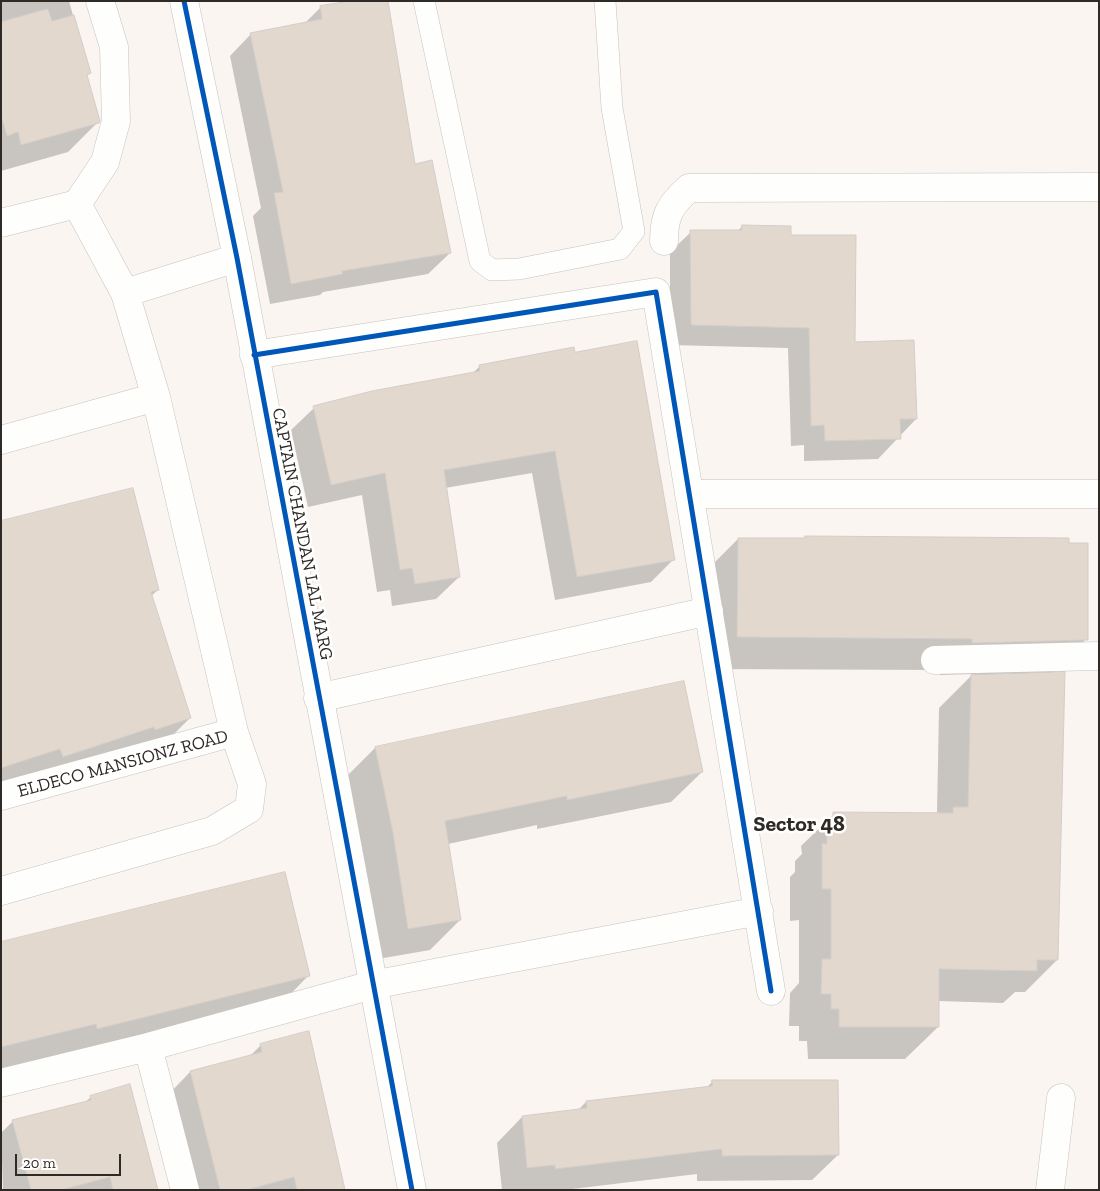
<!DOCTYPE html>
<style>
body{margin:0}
#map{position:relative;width:1100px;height:1191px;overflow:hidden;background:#faf5f0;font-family:"Zilla Slab",serif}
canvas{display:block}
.frame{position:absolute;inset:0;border:2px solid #2f2a25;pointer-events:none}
.scale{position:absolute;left:15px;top:1154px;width:106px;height:22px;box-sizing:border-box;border:2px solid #2f2a25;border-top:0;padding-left:6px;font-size:15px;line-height:18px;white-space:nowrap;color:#2f2a25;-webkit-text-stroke:4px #fff;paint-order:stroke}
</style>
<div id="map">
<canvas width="1100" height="1191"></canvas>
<div class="frame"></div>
<div class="scale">20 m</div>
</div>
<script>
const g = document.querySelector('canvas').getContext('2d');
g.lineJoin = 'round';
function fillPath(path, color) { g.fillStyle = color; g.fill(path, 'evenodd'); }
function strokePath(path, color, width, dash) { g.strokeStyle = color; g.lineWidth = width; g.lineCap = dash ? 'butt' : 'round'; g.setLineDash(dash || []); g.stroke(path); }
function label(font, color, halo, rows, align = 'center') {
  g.font = font + ' "Zilla Slab",serif'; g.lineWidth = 5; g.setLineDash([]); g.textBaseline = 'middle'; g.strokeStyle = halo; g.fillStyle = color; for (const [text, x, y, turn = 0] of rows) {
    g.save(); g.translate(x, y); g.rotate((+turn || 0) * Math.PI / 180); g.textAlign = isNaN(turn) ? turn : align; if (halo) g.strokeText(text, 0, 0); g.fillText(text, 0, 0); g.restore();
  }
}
fillPath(new Path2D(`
 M 1,1 L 69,1 L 89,73 L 86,76 L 98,122 L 68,152 L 1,171 Z
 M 321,7 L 414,165 L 450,253 L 428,274 L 323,292 L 320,295 L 270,304 L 253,216 L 261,208 L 230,56 L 251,34 L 305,23 Z
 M 742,227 L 790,236 L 854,344 L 916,419 L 878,459 L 804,461 L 804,445 L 791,446 L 788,348 L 670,345 L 670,252 L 691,232 L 737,231 Z
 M 574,353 L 674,559 L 651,582 L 555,600 L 532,473 L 445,488 L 459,577 L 436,599 L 392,606 L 390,590 L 377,592 L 362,495 L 308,507 L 291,430 L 314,408 L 472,374 L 480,366 Z
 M 1,523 L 158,590 L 151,596 L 190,718 L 161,747 L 1,787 Z
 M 805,537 L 1086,639 L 1052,674 L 1057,960 L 1025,992 L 1015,992 L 1003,1003 L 938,1001 L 938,1027 L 905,1059 L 808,1059 L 807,1041 L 799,1041 L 799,1026 L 789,1026 L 790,993 L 799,983 L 799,920 L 790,921 L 790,877 L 795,872 L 795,861 L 802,854 L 801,846 L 834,814 L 937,814 L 939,708 L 973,674 L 940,675 L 940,670 L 706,669 L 706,571 L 738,539 L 803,540 Z
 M 375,748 L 702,772 L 671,802 L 537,829 L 537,825 L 448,844 L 460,920 L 430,950 L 378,959 L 345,778 Z
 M 1,943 L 309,975 L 277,1008 L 1,1077 Z
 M 261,1045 L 344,1190 L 189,1190 L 165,1098 L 190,1072 L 249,1057 Z
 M 712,1082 L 838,1155 L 812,1180 L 697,1181 L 697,1174 L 564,1190 L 502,1190 L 497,1143 L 522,1117 L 577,1111 L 586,1102 L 706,1088 Z
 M 91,1097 L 157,1190 L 3,1190 L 1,1133 L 13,1121 L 84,1103 Z`), '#0003');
const building = new Path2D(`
 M 350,1 L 388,1 L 415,164 L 432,160 L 451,253 L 342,271 L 343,274 L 291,284 L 274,193 L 283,192 L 250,33 L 322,19 L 320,6 Z
 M 48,9 L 52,21 L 74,15 L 91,73 L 87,75 L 100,121 L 99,123 L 21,145 L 18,132 L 7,136 L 1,116 L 1,22 Z
 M 742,225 L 791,226 L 791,235 L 856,235 L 855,342 L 914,340 L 917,419 L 900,419 L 901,439 L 825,441 L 824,425 L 811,426 L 809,328 L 691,325 L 690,230 L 741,230 Z
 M 637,341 L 675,560 L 577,577 L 555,451 L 444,470 L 460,577 L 415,584 L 412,568 L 400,570 L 385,473 L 331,485 L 313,406 L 372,391 L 480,371 L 479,365 L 574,347 L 575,352 Z
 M 133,488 L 159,590 L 151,592 L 191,718 L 155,730 L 154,727 L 63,757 L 60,749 L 1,768 L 1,521 Z
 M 805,536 L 1069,538 L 1069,543 L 1088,543 L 1088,640 L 972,643 L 972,639 L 737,637 L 738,538 L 805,538 Z
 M 1065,672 L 1058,960 L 1037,960 L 1037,971 L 939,969 L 939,1027 L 839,1027 L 839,1009 L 831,1009 L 831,994 L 821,994 L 822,959 L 831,959 L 831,889 L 822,889 L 822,843 L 827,844 L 826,827 L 833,827 L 833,812 L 953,813 L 953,807 L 968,807 L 971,675 Z
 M 684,681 L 703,772 L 567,800 L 567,796 L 445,821 L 461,920 L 408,929 L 393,833 L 375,747 Z
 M 285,872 L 310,976 L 97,1029 L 96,1024 L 1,1047 L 1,942 Z
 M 309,1031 L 345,1190 L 297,1190 L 294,1177 L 247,1190 L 220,1190 L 190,1071 L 262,1052 L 260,1044 Z
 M 712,1080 L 838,1080 L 839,1155 L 722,1156 L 722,1149 L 555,1169 L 555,1165 L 527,1168 L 522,1116 L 587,1108 L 586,1101 L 712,1086 Z
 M 130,1084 L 158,1190 L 113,1190 L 110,1177 L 61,1190 L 31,1190 L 12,1120 L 91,1100 L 90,1096 Z`);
fillPath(building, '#e3d8ce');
strokePath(building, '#d2cdc8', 1);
const lane = new Path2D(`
 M 424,1 L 480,261 L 492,270 L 519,269 L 620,249 L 634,231 L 612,108 L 605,1`);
const street = new Path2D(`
 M 1,223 L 77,204 L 105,162 L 116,121 L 114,47 L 100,1
 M 664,241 C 664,215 670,205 689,188 L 1099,187
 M 125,293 L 237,258
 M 254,355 L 656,292 L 771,991
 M 1,440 L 156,397
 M 689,494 L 1099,494
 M 935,660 L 1099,656
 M 318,698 L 709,611
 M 1,796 L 234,732
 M 1,891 L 212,831 L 249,809 L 252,784 L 234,732 L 156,397 L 125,293 L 77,204
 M 148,1047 L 185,1190
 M 1,1083 L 148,1047 L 372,985 L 759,911
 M 1050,1190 L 1061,1098`);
const secondary = new Path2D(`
 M 184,1 L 237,258 L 412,1190`);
strokePath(lane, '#c7c2be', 22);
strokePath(street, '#c7c2be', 29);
strokePath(secondary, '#c7c2be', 29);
strokePath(lane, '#fefefd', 21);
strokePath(street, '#fefefd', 28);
strokePath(secondary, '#fefefd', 28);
strokePath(new Path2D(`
 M 184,1 L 237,258 L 412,1190
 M 254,355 L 656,292 L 771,991`), '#0057b8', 5);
label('18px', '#2f2a25', '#fff', [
 ["CAPTAIN CHANDAN LAL MARG",302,534,79],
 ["ELDECO MANSIONZ ROAD",123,764,-15]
]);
label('bold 22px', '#2f2a25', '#fff', [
 ["Sector 48",799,825]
]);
</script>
